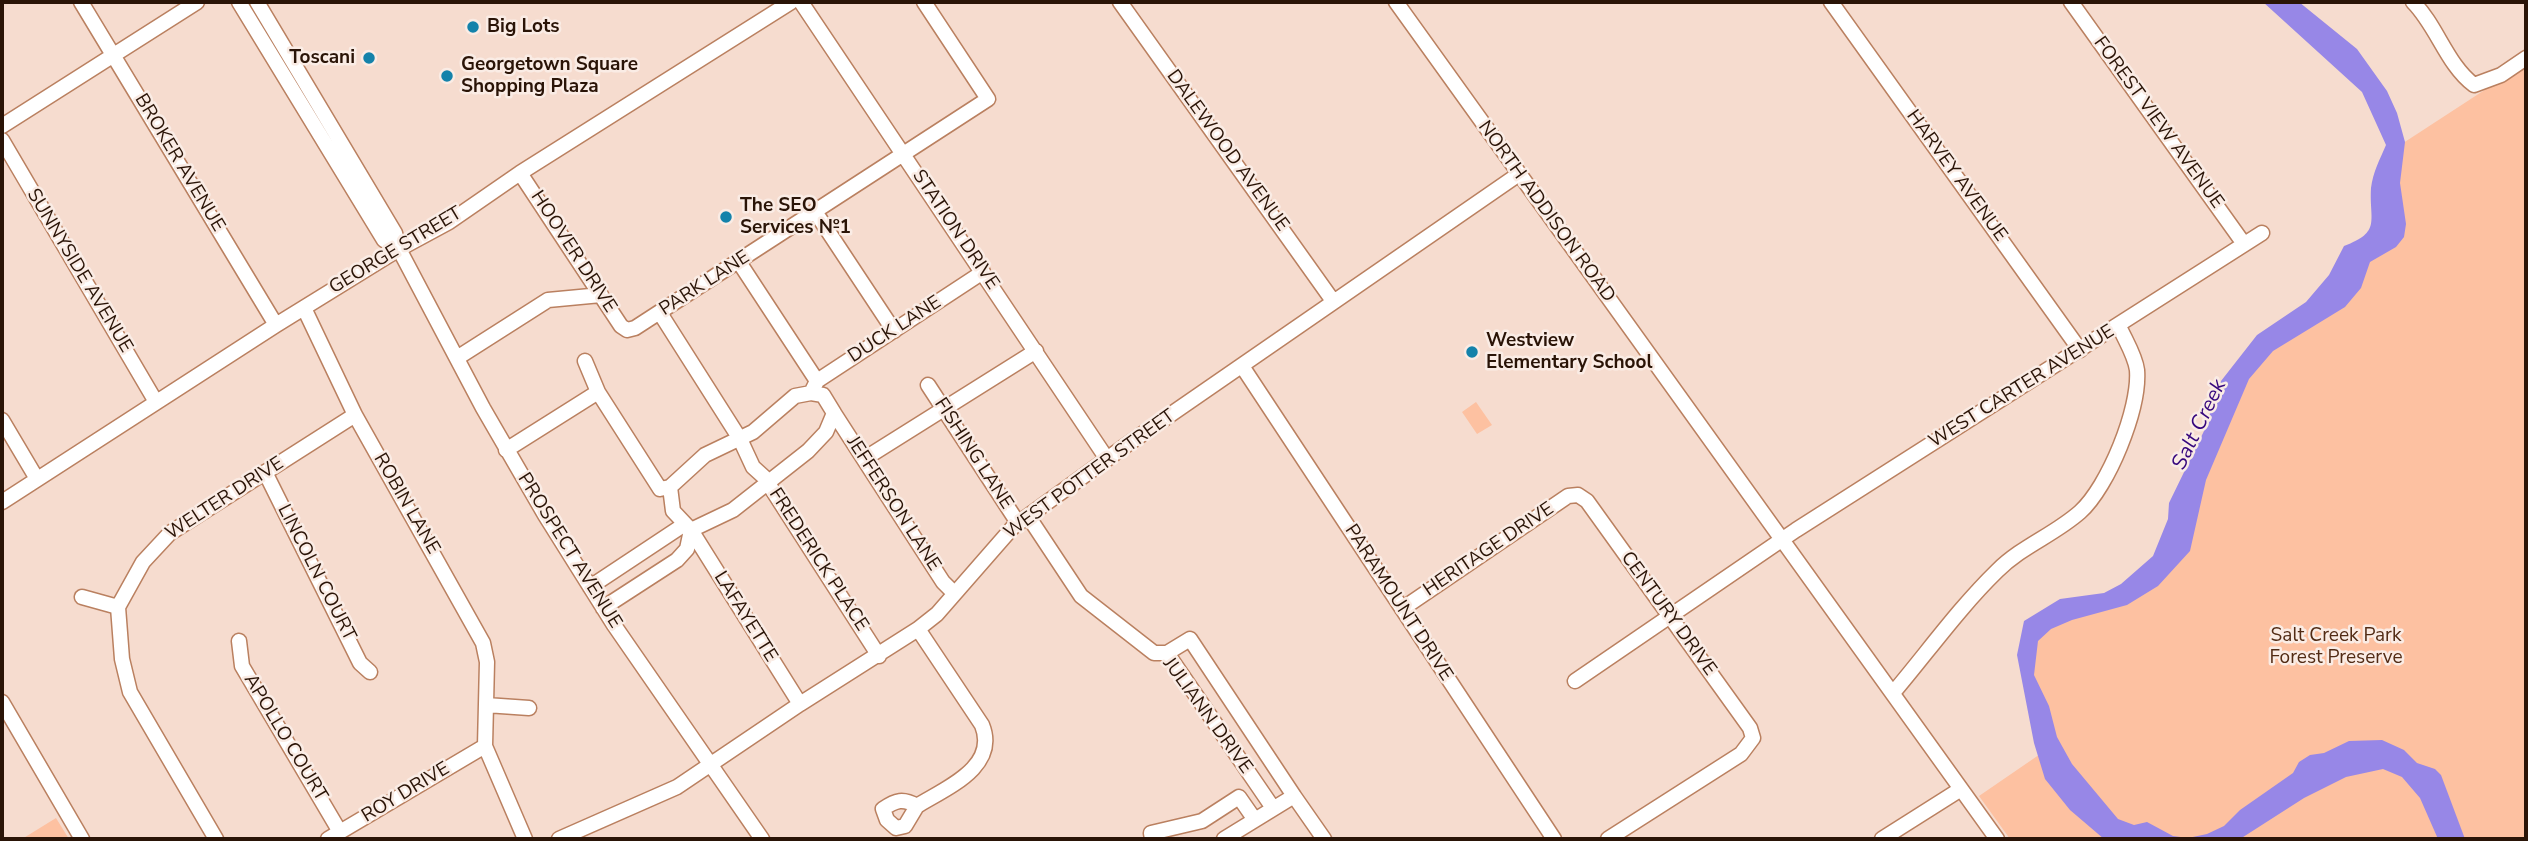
<!DOCTYPE html>
<meta charset="utf-8">
<style>
body{margin:0}
#map{position:relative;width:2528px;height:841px;overflow:hidden;background:#f6dccf;font-family:"Nunito Sans",sans-serif}
canvas{display:block}
.frame{position:absolute;inset:0;border:4px solid #2a1407;pointer-events:none}
</style>
<div id="map">
<canvas width="2528" height="841"></canvas>
<div class="frame"></div>
</div>
<script>
const g = document.querySelector('canvas').getContext('2d');
g.lineJoin = 'round';
function fillPath(path, color) { g.fillStyle = color; g.fill(path, 'evenodd'); }
function strokePath(path, color, width, dash) { g.strokeStyle = color; g.lineWidth = width; g.lineCap = dash ? 'butt' : 'round'; g.setLineDash(dash || []); g.stroke(path); }
function label(font, color, halo, rows, align = 'center') {
  g.font = font + ' "Nunito Sans",sans-serif'; g.lineWidth = 5; g.setLineDash([]); g.textBaseline = 'middle'; g.strokeStyle = halo; g.fillStyle = color; for (const [text, x, y, turn = 0] of rows) {
    g.save(); g.translate(x, y); g.rotate((+turn || 0) * Math.PI / 180); g.textAlign = isNaN(turn) ? turn : align; if (halo) g.strokeText(text, 0, 0); g.fillText(text, 0, 0); g.restore();
  }
}
fillPath(new Path2D(`
 M 2526,63 L 2526,839 L 2010,839 L 1979,796 L 2049,748 L 2024,660 L 2043,623 L 2145,583 L 2250,365 L 2371,251 L 2394,149 Z
 M 1476,402 L 1492,425 L 1477,434 L 1462,412 Z
 M 56,818 L 69,839 L 22,839 Z`), '#fdc1a1');
fillPath(new Path2D(`
 M 2263,2 L 2299,2 L 2357,49 L 2387,91 L 2397,113 L 2405,142 L 2400,183 L 2406,224 L 2404,237 L 2396,247 L 2370,262 L 2361,288 L 2345,307 L 2273,351 L 2249,379 L 2206,480 L 2190,551 L 2158,586 L 2127,605 L 2072,620 L 2051,629 L 2038,641 L 2034,675 L 2049,706 L 2057,737 L 2072,764 L 2118,819 L 2134,825 L 2147,822 L 2173,836 L 2188,838 L 2207,834 L 2224,826 L 2240,810 L 2293,773 L 2299,762 L 2310,755 L 2324,753 L 2349,741 L 2382,740 L 2404,750 L 2417,763 L 2435,769 L 2441,775 L 2465,839 L 2438,839 L 2420,798 L 2402,777 L 2383,769 L 2346,777 L 2304,798 L 2240,839 L 2104,839 L 2070,810 L 2045,779 L 2034,743 L 2017,655 L 2024,621 L 2060,599 L 2104,593 L 2121,584 L 2153,556 L 2168,519 L 2169,503 L 2204,431 L 2221,381 L 2257,335 L 2306,302 L 2329,275 L 2344,246 C 2382,232 2369,221 2371,188 C 2373,172 2380,159 2386,145 L 2362,92 Z`), '#9787e7');
const minor = new Path2D(`
 M 81,2 L 276,325
 M 239,2 L 384,240 L 399,249
 M 257,2 L 395,233 L 399,249 L 483,408 L 545,515 L 614,625 L 762,839
 M 801,2 L 1107,459
 M 1120,2 L 1333,301
 M 1396,2 L 1997,839
 M 1831,2 L 2080,350
 M 2071,2 L 2244,244
 M 2413,2 C 2437,26 2447,65 2474,85 L 2501,75 L 2526,58
 M 2,126 L 197,2
 M 2,140 L 156,402
 M 520,173 L 621,326 L 627,330 L 635,328 L 988,99 L 924,2
 M 816,213 L 894,331
 M 739,262 L 817,381
 M 304,308 L 355,415 L 483,643 L 487,662 L 485,746 L 525,839
 M 660,313 L 740,439 L 753,467 L 764,477 L 879,656
 M 457,358 L 548,300 L 601,295
 M 585,361 L 598,392 L 660,489 L 670,487
 M 1242,366 L 1554,839
 M 928,385 L 1018,523
 M 811,393 L 817,381 L 983,272
 M 834,413 L 943,582 L 954,593
 M 2,420 L 37,479
 M 506,450 L 598,392
 M 864,459 L 1036,351
 M 265,472 L 360,663 L 370,672
 M 2,502 L 276,325 L 399,249 L 449,222 L 520,173 L 791,2
 M 1028,516 L 1081,596 L 1154,653 L 1167,653 L 1273,808
 M 691,530 L 733,510 L 808,451 L 826,432 L 834,413 L 823,395 L 811,393 L 795,396 L 753,432 L 705,455 L 670,487 L 673,511 L 691,530 L 800,704
 M 590,587 L 685,524
 M 82,597 L 118,607 L 122,659 L 130,692 L 216,839
 M 118,607 L 143,562 L 170,533 L 355,415
 M 603,608 L 677,560 L 687,549 L 691,530
 M 1402,609 L 1568,496 L 1578,495 L 1587,501 L 1750,728 L 1753,738 L 1741,754 L 1608,839
 M 239,641 L 242,666 L 340,832
 M 1167,653 L 1190,639 L 1294,796
 M 1575,681 L 1796,530 L 2262,233
 M 1893,693 C 1927,653 1959,608 1997,571 C 2022,546 2054,535 2080,512 C 2108,487 2140,409 2137,370 C 2135,355 2125,340 2119,326
 M 2,702 L 82,839
 M 486,705 L 529,708
 M 917,806 L 905,826 L 896,828 L 887,820 L 883,809 C 896,800 903,798 917,806 C 946,788 999,767 982,725 L 918,629
 M 328,839 L 485,746
 M 559,839 L 677,787 L 800,704 L 918,629 L 937,614 L 1013,527 L 1125,446 L 1519,174
 M 1152,839 L 1151,833 L 1202,821 L 1239,797 L 1255,820
 M 1224,839 L 1294,796 L 1324,839
 M 1882,839 L 1961,789`);
strokePath(minor, '#ba8060', 17);
strokePath(minor, '#fff', 14);
for (const [x, y, r, color] of [
 [473,27,7,"#1482aa"],
 [369,58,7,"#1482aa"],
 [447,76,7,"#1482aa"],
 [726,217,7,"#1482aa"],
 [1472,352,7,"#1482aa"]
]) { const dot = new Path2D(); dot.arc(x, y, r, 0, 2 * Math.PI); g.fillStyle = color; g.fill(dot); strokePath(dot, '#faece5', 2.5); }
label('bold 19px', '#2a1407', '#faece5', [
 ["Big Lots",487,27],
 ["Toscani",355,58,"right"],
 ["Georgetown Square",461,65],
 ["Shopping Plaza",461,87],
 ["The SEO",740,206],
 ["Services №1",740,228],
 ["Westview",1486,341],
 ["Elementary School",1486,363]
], 'left');
label('19px', '#2a1407', '#faece5', [
 ["FOREST VIEW AVENUE",2158,123,54],
 ["DALEWOOD AVENUE",1227,151,54],
 ["BROKER AVENUE",179,163,59],
 ["HARVEY AVENUE",1956,176,54],
 ["NORTH ADDISON ROAD",1546,212,54],
 ["STATION DRIVE",955,230,56],
 ["GEORGE STREET",396,251,-31],
 ["HOOVER DRIVE",573,252,57],
 ["SUNNYSIDE AVENUE",79,271,59],
 ["PARK LANE",705,284,-33],
 ["DUCK LANE",895,330,-33],
 ["WEST CARTER AVENUE",2022,387,-32],
 ["FISHING LANE",973,454,57],
 ["WEST POTTER STREET",1090,475,-36],
 ["WELTER DRIVE",225,499,-33],
 ["ROBIN LANE",406,504,60],
 ["JEFFERSON LANE",893,504,57],
 ["HERITAGE DRIVE",1489,550,-34],
 ["PROSPECT AVENUE",569,551,58],
 ["FREDERICK PLACE",818,560,57],
 ["LINCOLN COURT",316,573,63],
 ["PARAMOUNT DRIVE",1398,603,57],
 ["CENTURY DRIVE",1668,614,54],
 ["LAFAYETTE",745,617,58],
 ["JULIANN DRIVE",1207,716,54],
 ["APOLLO COURT",285,738,59],
 ["ROY DRIVE",406,793,-31]
]);
label('19px', '#522b14', '#faece5', [
 ["Salt Creek Park",2336,636],
 ["Forest Preserve",2336,658]
]);
label('italic 21px', '#35067d', '#faece5', [
 ["Salt Creek",2200,425,-64]
]);
</script>
